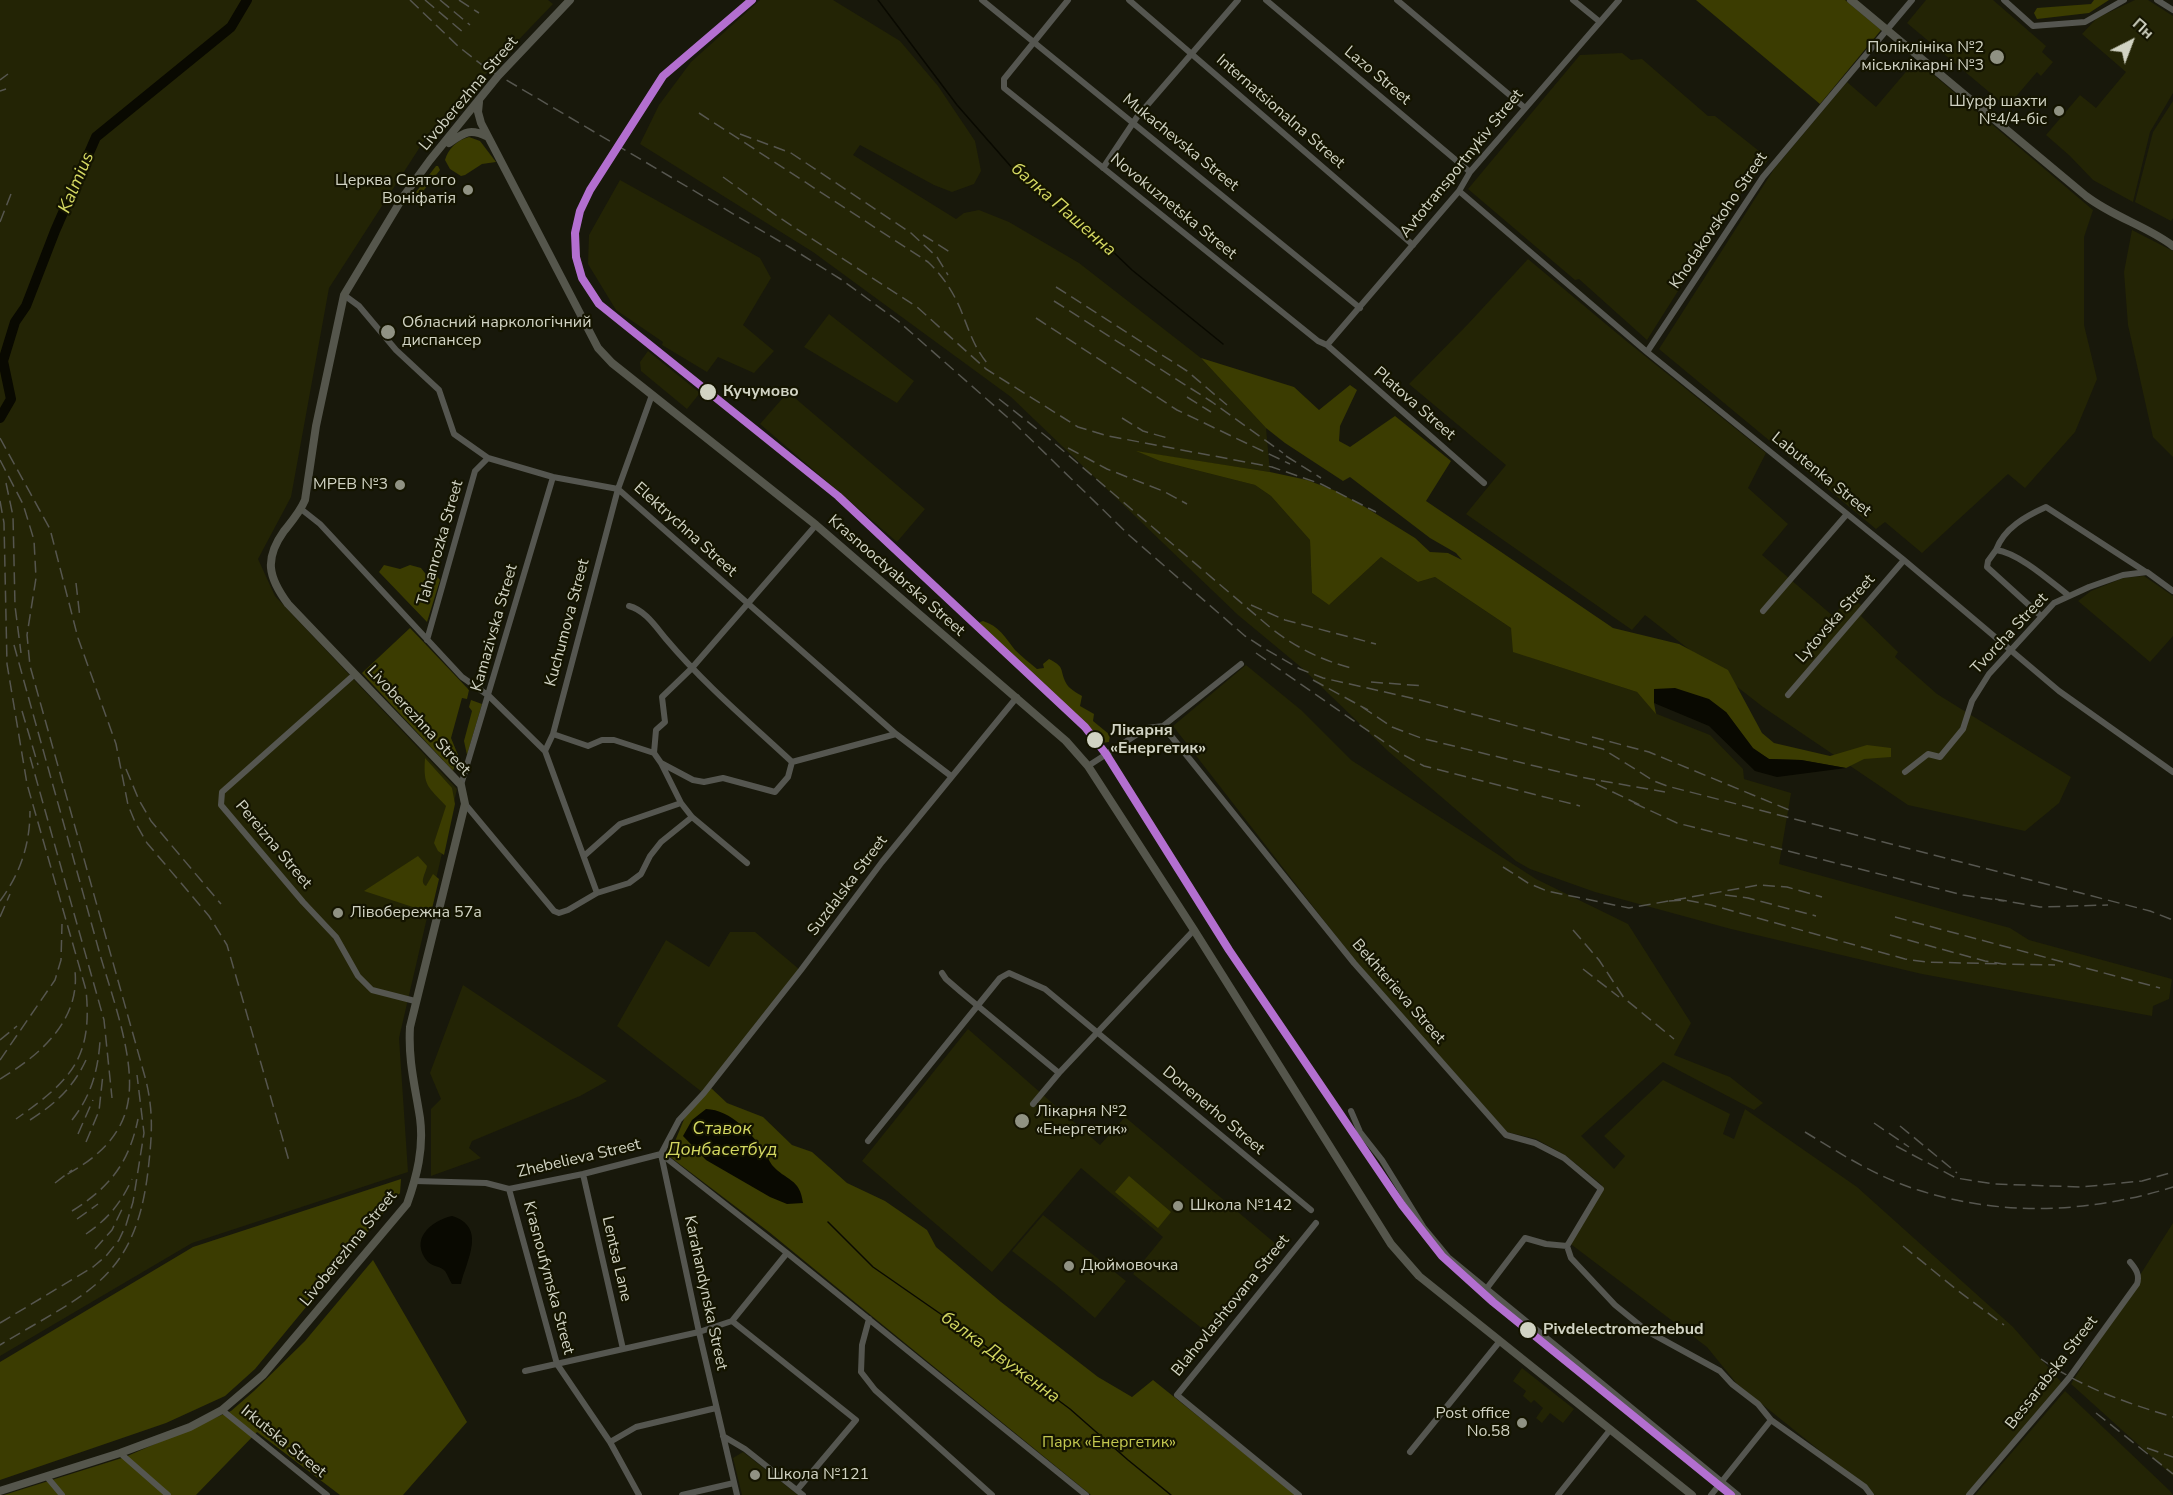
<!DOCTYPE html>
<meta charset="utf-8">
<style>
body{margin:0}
#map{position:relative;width:2173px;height:1495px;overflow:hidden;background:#18180b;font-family:"Nunito Sans",sans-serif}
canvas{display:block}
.north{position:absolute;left:2101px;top:12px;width:60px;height:60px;-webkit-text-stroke:4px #141400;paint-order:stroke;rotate:42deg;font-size:16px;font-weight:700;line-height:24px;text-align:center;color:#d1d3c3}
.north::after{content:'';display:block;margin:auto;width:21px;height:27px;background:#d1d3c3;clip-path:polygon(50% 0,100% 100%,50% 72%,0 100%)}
</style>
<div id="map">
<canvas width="2173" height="1495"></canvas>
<div class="north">Пн</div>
</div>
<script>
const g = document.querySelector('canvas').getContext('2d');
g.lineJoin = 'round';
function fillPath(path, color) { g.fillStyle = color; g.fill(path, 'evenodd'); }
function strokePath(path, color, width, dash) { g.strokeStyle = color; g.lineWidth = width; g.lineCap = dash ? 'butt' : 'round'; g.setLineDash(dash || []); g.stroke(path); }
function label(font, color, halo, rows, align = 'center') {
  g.font = font + ' "Nunito Sans",sans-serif'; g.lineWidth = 4.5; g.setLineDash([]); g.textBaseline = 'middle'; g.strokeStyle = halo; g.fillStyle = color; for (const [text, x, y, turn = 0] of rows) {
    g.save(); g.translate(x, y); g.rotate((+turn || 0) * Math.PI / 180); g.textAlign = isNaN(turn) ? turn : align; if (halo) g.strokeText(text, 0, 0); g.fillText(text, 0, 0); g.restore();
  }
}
fillPath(new Path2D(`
 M 0,0 L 548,0 L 553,4 L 429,133 L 329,288 L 291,497 L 258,559 L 275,596 L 457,789 L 399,1038 L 408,1172 L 192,1243 L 0,1356 Z
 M 760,0 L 833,0 L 900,41 L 938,86 L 975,141 L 981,171 L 974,184 L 952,192 L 934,185 L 860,145 L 853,155 L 956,219 L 964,213 L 979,210 L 1009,222 L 1079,263 L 1201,358 L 1266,428 L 1270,472 L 1139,452 L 1160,461 L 1255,485 L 1271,496 L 1310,540 L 1312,593 L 1329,605 L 1381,557 L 1418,582 L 1435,577 L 1511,628 L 1529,657 L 1637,692 L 1657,714 L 1710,735 L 1743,769 L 1744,779 L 1791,793 L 1779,864 L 2010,928 L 2029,940 L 2172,979 L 2169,999 L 2153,1006 L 2152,1016 L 1922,974 L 1731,929 L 1595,892 L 1530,869 L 1516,861 L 1389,752 L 1302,668 L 1238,615 L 1011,397 L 813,252 L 640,144 L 659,105 L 691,62 Z
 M 1926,0 L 1993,0 L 2046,46 L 2042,52 L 2053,62 L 2041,76 L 2037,72 L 2007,107 L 1907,23 Z
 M 2135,0 L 2148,0 L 2173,16 L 2173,93 L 2150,132 L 2133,202 L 2093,180 L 2070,156 L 2046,135 L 2080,95 L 2096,108 L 2126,72 L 2082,34 L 2097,18 Z
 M 1622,53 L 1631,60 L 1642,59 L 1708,116 L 1715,116 L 1769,159 L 1735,201 L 1647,340 L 1579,279 L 1575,280 L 1468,189 L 1580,55 Z
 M 1916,60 L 2093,210 L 2084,237 L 2084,325 L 2097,379 L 2075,432 L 2025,488 L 2008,474 L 1922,553 L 1885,522 L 1876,529 L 1659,349 L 1774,169 L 1847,82 L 1876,107 Z
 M 2173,101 L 2173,218 L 2171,221 L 2135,202 L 2153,132 Z
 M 620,180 L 760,258 L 771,278 L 743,325 L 774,351 L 754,373 L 718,357 L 707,372 L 662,345 L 663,342 L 616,310 L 588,264 L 589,235 Z
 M 2132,230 L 2173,251 L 2173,457 L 2153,437 L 2128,325 L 2124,272 Z
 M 1528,259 L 1625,340 L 1766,453 L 1748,488 L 1788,524 L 1762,555 L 1833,616 L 1850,596 L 1866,609 L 1861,616 L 1898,652 L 1895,657 L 1937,694 L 2071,777 L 2059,803 L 2025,831 L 1908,805 L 1763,707 L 1645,615 L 1632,630 L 1466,514 L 1506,465 L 1409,384 L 1469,323 Z
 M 829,314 L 914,381 L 897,403 L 804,347 Z
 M 648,351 L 700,393 L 687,409 L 641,371 L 640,362 Z
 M 788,392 L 925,509 L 897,542 L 760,424 Z
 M 2144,576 L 2173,596 L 2173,636 L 2150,662 L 2078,601 L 2091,591 L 2123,578 Z
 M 1246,665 L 1301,710 L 1351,760 L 1536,879 L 1628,924 L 1691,1023 L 1674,1055 L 1730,1077 L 1763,1103 L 1754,1110 L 1663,1062 L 1581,1136 L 1614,1169 L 1625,1156 L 1604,1136 L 1663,1080 L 1730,1114 L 1723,1134 L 1734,1139 L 1745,1109 L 1857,1187 L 2013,1327 L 2062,1383 L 1966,1495 L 1875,1495 L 1737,1384 L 1707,1347 L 1568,1242 L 1602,1185 L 1565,1155 L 1536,1139 L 1507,1132 L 1360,967 L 1173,726 Z
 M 730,932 L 755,932 L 800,970 L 702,1092 L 617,1026 L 666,940 L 709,967 Z
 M 463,985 L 607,1081 L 580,1096 L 472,1141 L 469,1148 L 481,1158 L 431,1176 L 431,1109 L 441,1099 L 430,1073 Z
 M 968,1029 L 1100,1145 L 1125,1117 L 1276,1244 L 1204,1330 L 1133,1274 L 1163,1237 L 1081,1168 L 992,1272 L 862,1161 Z
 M 1043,1215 L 1126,1281 L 1095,1318 L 1056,1285 L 1012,1251 Z
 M 2173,1223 L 2173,1476 L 2071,1384 Z
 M 1522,1368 L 1574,1409 L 1563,1423 L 1550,1413 L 1542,1423 L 1536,1418 L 1543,1408 L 1534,1400 L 1531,1403 L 1523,1396 L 1526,1391 L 1513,1381 Z
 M 2065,1391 L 2170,1491 L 2173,1495 L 1975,1495 Z
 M 743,1452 L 798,1495 L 742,1495 L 733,1458 Z`), '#232405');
fillPath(new Path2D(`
 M 1696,0 L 1845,0 L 1881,30 L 1820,104 Z
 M 2094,0 L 2109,0 L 2089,13 L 2037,19 L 2034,13 L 2037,8 L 2091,4 Z
 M 469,137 L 480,141 L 496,162 L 482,164 L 465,175 L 461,176 L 450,169 L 445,160 C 448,149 457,140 469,137 Z
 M 436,166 L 438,166 L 440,170 L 420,195 L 417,196 L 416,192 Z
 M 1201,358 L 1294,387 L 1319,410 L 1350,385 L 1357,390 L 1340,426 L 1339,441 L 1350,447 L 1395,416 L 1451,461 L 1426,501 L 1613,628 L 1679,644 L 1728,670 L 1762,733 L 1774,743 L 1830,756 L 1867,745 L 1891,748 L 1891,757 L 1864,759 L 1846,768 L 1801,760 L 1769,759 L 1753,749 L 1726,712 L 1654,703 L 1656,714 L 1637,692 L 1513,652 L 1511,628 L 1435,577 L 1418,582 L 1381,557 L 1329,605 L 1312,593 L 1310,540 L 1271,496 L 1255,485 L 1160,461 L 1136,451 L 1270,472 L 1307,480 L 1336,491 L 1365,507 L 1415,538 L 1430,552 L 1448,553 L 1462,560 L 1456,553 L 1430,538 L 1350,477 L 1343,481 L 1285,443 L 1266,428 Z
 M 384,565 L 400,569 L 410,565 L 421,568 L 428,577 L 437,576 L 440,580 L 427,622 L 379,572 Z
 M 983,621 C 999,626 1005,637 1015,650 C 1022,657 1030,663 1037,669 L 1044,668 L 1043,664 L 1049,659 C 1066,668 1059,669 1066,683 C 1068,688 1077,693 1082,696 L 1080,706 L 1094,714 L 1093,721 L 1110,735 L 1109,742 L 1102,743 L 1085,723 L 980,625 L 980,622 Z
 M 410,628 L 469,690 L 467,699 L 462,698 L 451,738 L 458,755 L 453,771 L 362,673 Z
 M 471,700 L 482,704 L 467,755 L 464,741 L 472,711 L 469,707 Z
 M 425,758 L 452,788 L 455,804 L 444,855 L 438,851 L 434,843 L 446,806 C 428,786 423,787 425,758 Z
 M 418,856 L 427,866 C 426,873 419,882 426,886 L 433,874 L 439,879 L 431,913 L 364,891 Z
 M 711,1088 L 727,1103 L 763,1117 L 792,1145 L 812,1152 L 847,1183 L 885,1201 L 927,1230 L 936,1247 L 1001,1302 L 1098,1377 L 1132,1397 L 1153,1380 L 1296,1495 L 1091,1495 L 769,1232 L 669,1156 L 687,1112 Z
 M 1129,1176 L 1171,1212 L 1158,1228 L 1115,1192 Z
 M 401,1179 L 400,1193 L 255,1369 L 225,1396 L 166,1423 L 0,1480 L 0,1362 L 193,1247 Z
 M 373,1260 L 467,1422 L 403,1495 L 340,1495 L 257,1432 L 196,1495 L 4,1495 L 125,1457 L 231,1411 L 254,1391 L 305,1341 Z`), '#3b3c01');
fillPath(new Path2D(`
 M 1675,688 L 1709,699 L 1726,712 L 1753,748 L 1769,759 L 1801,760 L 1846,768 L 1777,777 L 1755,771 L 1709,726 L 1654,703 L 1654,689 Z
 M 706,1109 C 731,1110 751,1133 765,1152 C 767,1156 769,1161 772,1165 C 786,1181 800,1178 803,1203 L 787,1204 L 770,1197 L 706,1160 L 683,1136 L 692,1120 Z
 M 452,1216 C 487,1227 467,1259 461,1284 L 452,1284 C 449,1280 448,1275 445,1271 C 441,1266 433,1267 428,1262 C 409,1240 430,1221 452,1216 Z`), '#090901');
strokePath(new Path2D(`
 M 878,0 L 957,105 L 1021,178 L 1045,199 L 1080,220 L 1132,270 L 1223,344
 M 828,1222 L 873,1267 L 968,1333 L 1070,1409 L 1128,1460 L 1171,1495`), '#090901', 1.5);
strokePath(new Path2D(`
 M 0,418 L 11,399 L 3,361 L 15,322 L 26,306 L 55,231 L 96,137 L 231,27 L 247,0`), '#090901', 10);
strokePath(new Path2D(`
 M 982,0 L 1360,308
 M 1068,0 L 1004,79 L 1004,88 L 1318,341 L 1327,345 L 1484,483
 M 1129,0 L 1413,245
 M 1266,0 L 1470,172
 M 1397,0 L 1525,108
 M 1573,0 L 1600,22
 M 2004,0 L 2033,26 L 2085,22 L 2124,0
 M 2157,0 L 2173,10
 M 1103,168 L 1137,117 L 1238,0
 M 1459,191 L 1647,352 L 1904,560 L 2059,691 L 2173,772
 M 344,295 L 359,306 L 396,350 L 439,390 L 454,434 L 488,458 L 553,477 L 618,489 L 896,734 L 951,776
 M 1327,345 L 1459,191 L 1470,172 L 1619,0
 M 1647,352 L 1763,177 L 1912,0
 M 301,509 L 320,524 L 462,677 L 489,696 L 545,751
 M 1996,550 L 1988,561 L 1987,567 L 2041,616
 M 2068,595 C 2050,581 2019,553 1996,550 C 2004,528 2026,516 2046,507 L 2146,572
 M 629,606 C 645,610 656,627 666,639 C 704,684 749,722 792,762
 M 1763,611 L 1847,514
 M 427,640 L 475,471 L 488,458
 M 355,674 L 222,792 L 221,805 L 303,902 L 336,937 L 358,976 L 372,990 L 415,1001
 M 1788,695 L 1904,560
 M 1163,726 L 1354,963 L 1506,1135 L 1535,1143 L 1564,1158 L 1601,1189 L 1567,1246
 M 553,734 L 588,746 L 602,740 L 614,740 L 654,753 L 661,763 L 693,780 L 704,782 L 723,778 L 775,792 L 788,777 L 792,762 L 896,734
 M 654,753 L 656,730 L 665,722 L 662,697 L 691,669 L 816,525
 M 661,763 L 681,803 L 692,817 L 747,863
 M 1088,766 L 1147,728 L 1163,726 L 1241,664
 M 1905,772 L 1928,754 L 1940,757 L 1963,729 L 1972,701 L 1989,674 L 2054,603 L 2089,587 L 2123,575 L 2147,572 L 2173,591
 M 461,785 L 553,477
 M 465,804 L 554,911 L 559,913 L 568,910 L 597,893 L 545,751 L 553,734 L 618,489 L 652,395
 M 584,856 L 620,824 L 681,803
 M 597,893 L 629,883 L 641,874 L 650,856 L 661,842 L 692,817
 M 942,973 L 946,979 L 961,992 L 1059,1073
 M 1033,1104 L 1059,1073 L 1194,930
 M 1351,1111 L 1360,1132 L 1382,1160 L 1424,1228 L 1448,1257 L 1738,1495
 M 868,1141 L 1000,978 L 1009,973 L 1045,989 L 1311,1210
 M 583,1174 L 623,1349
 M 415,1181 L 486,1183 L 509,1189 L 583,1174 L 661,1154 L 787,1253 L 1086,1495
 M 509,1189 L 557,1364 L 610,1442 L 639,1495
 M 787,1253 L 732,1321 L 856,1420 L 797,1490
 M 1487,1288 L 1525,1238 L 1546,1244 L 1567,1246 L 1571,1258 L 1615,1305 L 1647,1331 L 1720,1371 L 1732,1384 L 1758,1404 L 1771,1420 L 1711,1495
 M 869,1319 L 862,1345 L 861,1372 L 875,1390 L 992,1495
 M 525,1371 L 699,1332 L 732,1321
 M 222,1410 L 327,1495
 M 1771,1420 L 1865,1487 L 1871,1495
 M 723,1436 L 745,1449 L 803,1495
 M 610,1442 L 636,1427 L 716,1408
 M 1410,1452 L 1500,1341
 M 120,1453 L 168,1495
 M 47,1477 L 62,1495
 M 682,1495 L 734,1483
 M 737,1495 L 699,1332 L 661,1154 L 679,1120 L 704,1093 L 801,970 L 882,862 L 1017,697
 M 1299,1495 L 1177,1395 L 1316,1223
 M 1558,1495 L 1610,1430
 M 1969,1495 L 2069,1378 L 2137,1284 C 2140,1275 2136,1269 2130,1262`), '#555650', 6);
strokePath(new Path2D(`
 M 1851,0 L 2086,196 C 2113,217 2147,226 2173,246
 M 479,102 L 478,112 L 481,123 L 598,348 L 612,363 L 816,525 L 1066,741 L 1088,766 L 1194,930 L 1391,1244 L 1419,1276 L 1692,1495
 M 449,143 C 465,132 470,128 488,137
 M 0,1491 L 120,1453 L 190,1427 L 222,1410 L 263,1375 L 407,1204 C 417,1176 424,1148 420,1118 C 415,1086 408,1060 410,1027 L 465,804 L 461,785 L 288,604 C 268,577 264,559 284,531 C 292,521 300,512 305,500 L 316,426 L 344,295 L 403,197 L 430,160 L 498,76 L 570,0`), '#55564c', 8);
strokePath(new Path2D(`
 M 410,0 L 459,47 L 486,68 L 791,248 L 842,280 L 898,321 L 1015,424 L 1130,536 L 1245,636 L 1262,647 L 1300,669 L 1323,678 L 1420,700 L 1603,749 L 1654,781 L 1667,786 L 2150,911 L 2173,920
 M 425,0 L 464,33
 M 440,0 L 470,25
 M 459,0 L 479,13
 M 0,80 L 8,74
 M 0,91 L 6,89
 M 699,113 L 928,262 C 942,275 952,290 960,308 C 968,327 973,346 987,363
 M 740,134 L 791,153 L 911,233 L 937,257 L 948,275
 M 723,177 L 780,218 L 917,307 L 986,369 L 1078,427 L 1108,436 L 1272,467 L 1321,484 L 1376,512
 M 0,222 L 11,194
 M 923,235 L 953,254
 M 1056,287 L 1187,371 L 1227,405
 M 1054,301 L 1212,402 L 1283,453
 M 1036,318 L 1177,410 L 1290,464
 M 1187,397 L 1211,412
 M 999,399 L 1047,437 L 1272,629 C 1297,648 1321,660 1351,668
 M 1122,418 L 1143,431 L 1171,439
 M 0,438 L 50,529 L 78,638 L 116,744 L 128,805 L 135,822 L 147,843 L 209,916 L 227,945 L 289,1161
 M 1068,448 L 1107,469 L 1163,491 L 1187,504
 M 1286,456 L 1321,478
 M 0,460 L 23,504 L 34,540 L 36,578 L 27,635 L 30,666 L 145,1077 C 154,1111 152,1136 148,1171 C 135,1281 85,1293 0,1345
 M 6,483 L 13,516 L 15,606 L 21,653
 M 0,501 L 4,523 L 7,664 L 27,784 L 86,990 C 93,1059 70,1081 16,1119
 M 76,583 L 80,618
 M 1251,605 L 1285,620 L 1376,644
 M 14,645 C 42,747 71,849 99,951 C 111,994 136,1058 128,1102 C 122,1137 95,1159 66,1175
 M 1256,653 L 1400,753 L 1424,766 L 1580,806
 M 1313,680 L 1368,710
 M 1371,682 L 1424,686
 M 1362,707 L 1392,727 L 1421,738 L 1580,777 L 1665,792
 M 22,711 L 38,765
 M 1592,737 L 1649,752 L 1794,812
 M 30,757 L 104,1020 L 112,1098
 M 126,769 L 139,800 L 151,821 L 221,904
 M 1596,784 L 1642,806
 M 1634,803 L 1677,823 L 1963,895 L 2004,901
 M 1503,867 L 1528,883 L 1547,891 L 1629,908 L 1759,885 L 1787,887 L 1822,897
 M 1725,895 L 1748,898 L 1816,916
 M 1995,899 L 2040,907 L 2108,905
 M 0,901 C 20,874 30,845 30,811
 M 1669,901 L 1686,900 L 1711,905 L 1905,959 L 1926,962 L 2003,964
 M 0,917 L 10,894
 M 1895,917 L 2160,988
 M 1573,930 L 1599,960 L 1624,998 L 1674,1039
 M 1890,935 L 1985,961 L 2003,964 L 2055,965
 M 1583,969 L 1619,997
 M 0,1040 L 17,1026
 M 0,1060 L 55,980 L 61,960 L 62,924
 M 0,1079 C 39,1056 80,1021 75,971
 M 30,1120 C 55,1104 73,1088 86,1060
 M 72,1120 C 91,1096 98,1071 100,1041
 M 1874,1123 L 1909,1147
 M 1900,1126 L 1957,1173
 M 1805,1132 C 1841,1154 1877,1177 1918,1190 C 2002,1217 2090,1213 2173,1187
 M 78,1134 L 93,1100
 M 86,1142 L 99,1111 L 103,1074
 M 1896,1146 L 1956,1178 L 1994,1184 L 2081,1187 L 2142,1181 L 2173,1172
 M 55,1183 L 72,1170
 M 72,1211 C 110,1187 129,1163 138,1119
 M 77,1219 L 98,1204
 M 86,1234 C 108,1219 121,1203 132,1179
 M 1903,1246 L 1957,1290 L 2004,1325
 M 95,1249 L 112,1230 L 124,1205
 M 0,1323 L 93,1267 L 106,1256 L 119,1240 L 126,1225 L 133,1202 L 144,1133 L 137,1075
 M 2041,1359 C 2081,1387 2126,1403 2173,1417
 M 2096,1413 L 2173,1474
 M 2147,1448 L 2173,1457`), '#56564f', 1.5, [12, 6]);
strokePath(new Path2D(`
 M 752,0 L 663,76 L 590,190 L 580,211 L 575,233 L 576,257 L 582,278 L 599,304 L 838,496 L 1085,727 L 1106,754 L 1229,950 L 1402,1205 L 1442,1256 L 1493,1302 L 1731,1495`), '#b36fd0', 8);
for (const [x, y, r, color] of [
 [1997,57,8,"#909283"],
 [2059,111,6,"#909283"],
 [468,190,6,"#909283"],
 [388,332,8,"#909283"],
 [708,392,9,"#d1d3c3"],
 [400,485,6,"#909283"],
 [1095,740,9,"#d1d3c3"],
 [338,913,6,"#909283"],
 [1022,1121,8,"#909283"],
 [1178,1206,6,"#909283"],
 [1069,1266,6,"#909283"],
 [1528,1330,9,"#d1d3c3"],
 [1522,1423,6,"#909283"],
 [755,1475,6,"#909283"]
]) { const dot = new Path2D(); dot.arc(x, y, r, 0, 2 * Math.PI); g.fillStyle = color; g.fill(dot); strokePath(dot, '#141400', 2); }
label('16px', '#d1d3c3', '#141400', [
 ["Поліклініка №2",1984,48,"right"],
 ["міськлікарні №3",1984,66,"right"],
 ["Шурф шахти",2047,102,"right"],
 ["№4/4-біс",2047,120,"right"],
 ["Церква Святого",456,181,"right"],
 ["Воніфатія",456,199,"right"],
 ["Обласний наркологічний",402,323],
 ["диспансер",402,341],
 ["МРЕВ №3",388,485,"right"],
 ["Лівобережна 57а",350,913],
 ["Лікарня №2",1036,1112],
 ["«Енергетик»",1036,1130],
 ["Школа №142",1190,1206],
 ["Дюймовочка",1081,1266],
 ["Post office",1510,1414,"right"],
 ["No.58",1510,1432,"right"],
 ["Школа №121",767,1475]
], 'left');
label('16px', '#d1d3c3', '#141400', [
 ["Lazo Street",1377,76,40],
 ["Livoberezhna Street",469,94,-50],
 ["Internatsionalna Street",1280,112,41],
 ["Mukachevska Street",1180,143,39],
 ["Avtotransportnykiv Street",1462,164,-51],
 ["Novokuznetska Street",1173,207,39],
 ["Khodakovskoho Street",1719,221,-56],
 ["Platova Street",1414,404,41],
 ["Labutenka Street",1821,475,39],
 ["Elektrychna Street",685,530,42],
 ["Tahanrozka Street",441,543,-74],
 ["Krasnooctyabrska Street",896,576,41],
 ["Lytovska Street",1836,619,-49],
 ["Kuchumova Street",568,623,-75],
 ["Kamazivska Street",495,628,-74],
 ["Tvorcha Street",2010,634,-47],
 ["Livoberezhna Street",418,721,47],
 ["Pereizna Street",273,845,50],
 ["Suzdalska Street",848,886,-53],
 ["Bekhterieva Street",1398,992,49],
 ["Donenerho Street",1213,1111,40],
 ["Zhebelieva Street",579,1159,-13],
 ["Livoberezhna Street",349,1249,-51],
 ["Lentsa Lane",616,1259,77],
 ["Krasnoufymska Street",548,1278,75],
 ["Karahandynska Street",705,1293,78],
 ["Blahovlashtovana Street",1231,1306,-51],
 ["Bessarabska Street",2052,1373,-52],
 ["Irkutska Street",283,1442,39]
]);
label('bold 16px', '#d1d3c3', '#141400', [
 ["Кучумово",723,392],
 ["Лікарня",1110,731],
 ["«Енергетик»",1110,749],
 ["Pivdelectromezhebud",1543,1330]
], 'left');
label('16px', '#c3c74f', '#141400', [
 ["Парк «Енергетик»",1109,1443]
]);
label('italic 18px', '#d4d861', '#141400', [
 ["Kalmius",77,183,-67],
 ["балка Пашенна",1063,210,41],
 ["Ставок",722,1130],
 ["Донбасетбуд",722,1151],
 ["балка Двуженна",1000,1358,36]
]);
</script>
